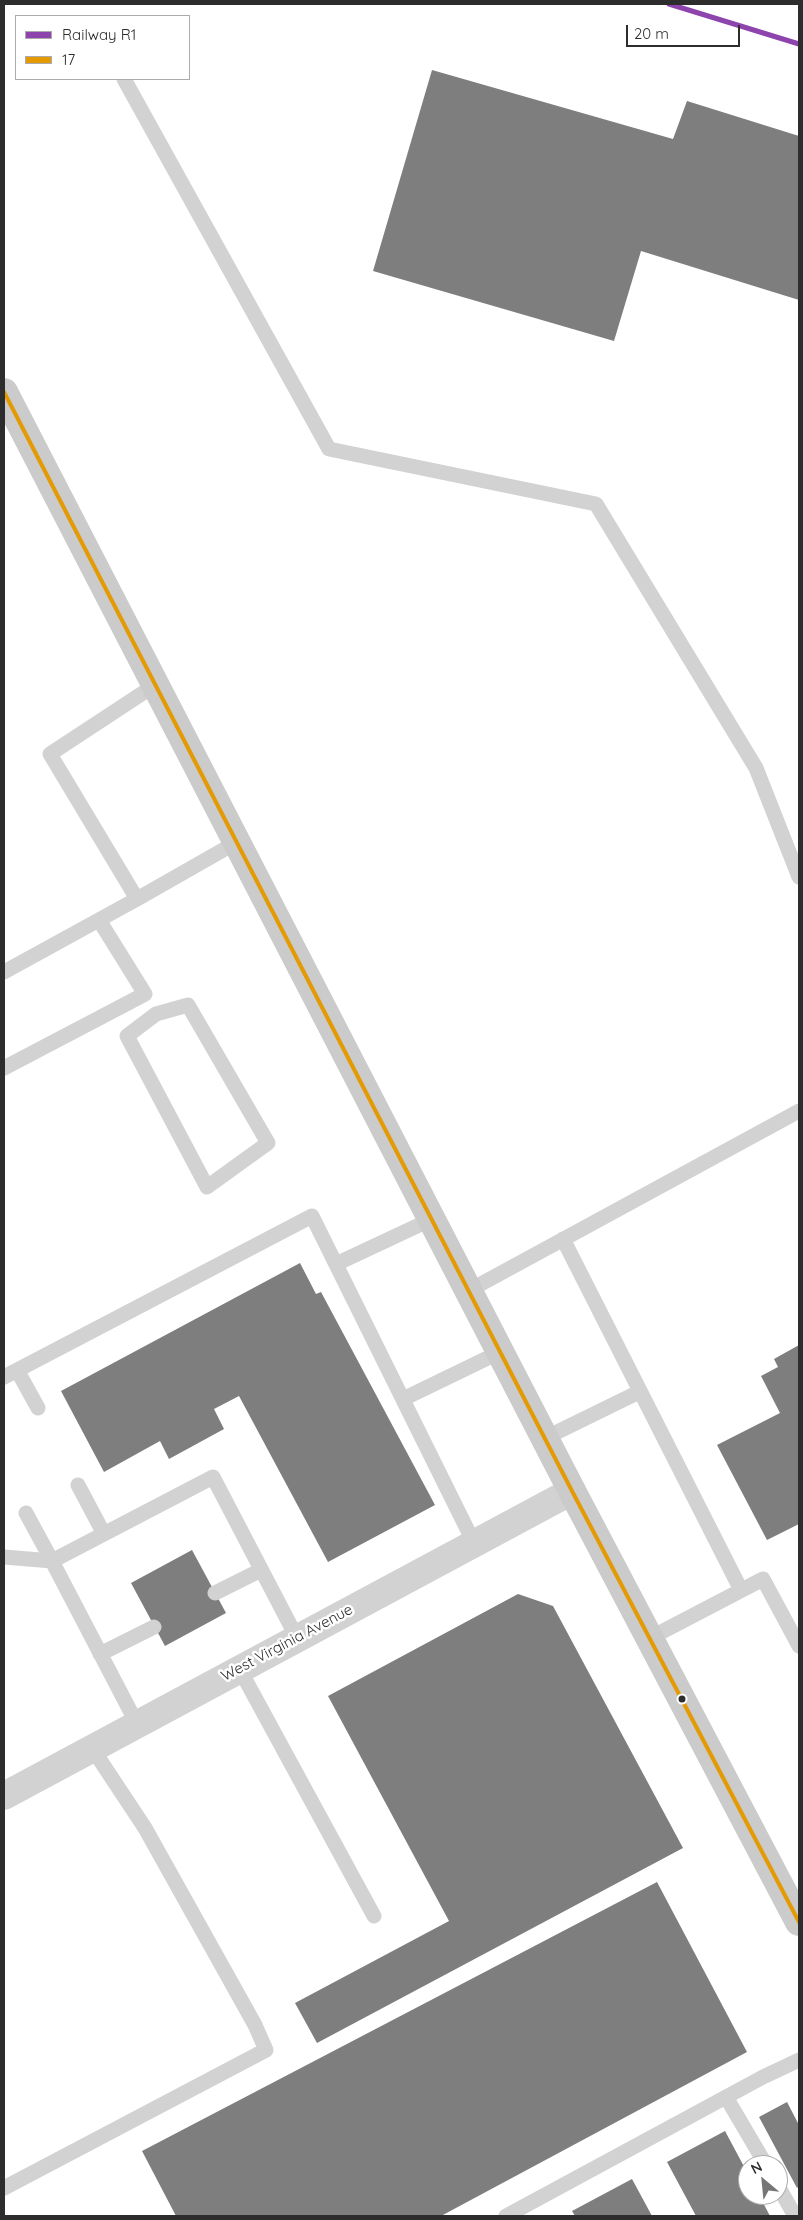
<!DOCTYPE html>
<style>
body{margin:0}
#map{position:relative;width:803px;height:2220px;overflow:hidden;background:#fff;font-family:Quicksand,sans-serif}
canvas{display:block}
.frame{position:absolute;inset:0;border:5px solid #2d2d2d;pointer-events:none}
.legend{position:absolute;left:15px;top:15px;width:175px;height:65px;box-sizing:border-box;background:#fff;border:1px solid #ababab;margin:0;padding:6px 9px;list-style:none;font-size:15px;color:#2d2d2d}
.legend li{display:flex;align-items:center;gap:10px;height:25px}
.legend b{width:25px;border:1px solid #ababab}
.north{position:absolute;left:738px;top:2155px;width:50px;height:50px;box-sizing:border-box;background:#fff;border:1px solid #ababab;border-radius:50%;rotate:332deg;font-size:14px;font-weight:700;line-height:20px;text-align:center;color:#2d2d2d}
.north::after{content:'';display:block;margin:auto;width:18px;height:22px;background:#767676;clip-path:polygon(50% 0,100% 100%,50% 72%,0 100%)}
.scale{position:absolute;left:626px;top:25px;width:114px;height:22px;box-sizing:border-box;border:2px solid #2d2d2d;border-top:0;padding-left:6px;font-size:15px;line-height:18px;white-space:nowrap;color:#2d2d2d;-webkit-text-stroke:4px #fff;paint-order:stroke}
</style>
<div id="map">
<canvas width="803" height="2220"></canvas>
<div class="frame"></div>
<ul class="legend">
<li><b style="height:6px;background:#8e44ad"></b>Railway R1</li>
<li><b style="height:6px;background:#e39a04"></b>17</li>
</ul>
<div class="north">N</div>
<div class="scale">20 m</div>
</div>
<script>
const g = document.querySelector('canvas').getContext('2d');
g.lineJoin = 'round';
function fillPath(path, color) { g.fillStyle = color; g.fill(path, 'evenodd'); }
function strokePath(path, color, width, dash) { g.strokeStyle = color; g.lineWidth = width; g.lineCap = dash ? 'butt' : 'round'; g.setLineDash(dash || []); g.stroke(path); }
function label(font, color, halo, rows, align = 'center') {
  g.font = font + ' Quicksand,sans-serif'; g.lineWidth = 5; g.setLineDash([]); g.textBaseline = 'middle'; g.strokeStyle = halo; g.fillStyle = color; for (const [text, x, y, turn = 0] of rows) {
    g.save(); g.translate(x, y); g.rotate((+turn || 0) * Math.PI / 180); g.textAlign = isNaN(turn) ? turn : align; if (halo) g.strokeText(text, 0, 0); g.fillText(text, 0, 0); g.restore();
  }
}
fillPath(new Path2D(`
 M 432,70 L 673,139 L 687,101 L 799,136 L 799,300 L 641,251 L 614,341 L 373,271 Z
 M 300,1263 L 316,1294 L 321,1292 L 435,1505 L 328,1562 L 239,1396 L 214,1409 L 224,1429 L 169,1459 L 160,1441 L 104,1472 L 61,1391 Z
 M 799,1345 L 799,1524 L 767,1540 L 717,1445 L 780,1413 L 761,1376 L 778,1367 L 774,1359 Z
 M 192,1550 L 226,1613 L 165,1646 L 131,1583 Z
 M 518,1594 L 553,1606 L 683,1848 L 317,2043 L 295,2003 L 449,1921 L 328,1696 Z
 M 657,1882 L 747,2052 L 441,2216 L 176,2216 L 142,2151 Z
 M 787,2102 L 799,2125 L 799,2186 L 797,2188 L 759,2117 Z
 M 725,2131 L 748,2174 L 748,2195 L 759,2195 L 770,2216 L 696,2216 L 667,2162 Z
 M 632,2179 L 652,2216 L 575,2216 L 572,2211 Z`), '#7e7e7e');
strokePath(new Path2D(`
 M 124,79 L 329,449 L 596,504 L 756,768 L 799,877
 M 137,899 L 237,842
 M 4,972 L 137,899 L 50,754 L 155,685
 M 188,1005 L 268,1143 L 207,1187 L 127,1036 L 156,1014 Z
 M 4,1068 L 145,994 L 99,920
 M 563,1239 L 741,1590
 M 336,1264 L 432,1219
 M 468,1291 L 799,1111
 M 17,1370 L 38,1408
 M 4,1377 L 312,1216 L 474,1543
 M 403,1399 L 500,1352
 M 545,1438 L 639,1392
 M 78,1485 L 104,1534
 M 26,1513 L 52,1561
 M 4,1557 L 52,1561
 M 215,1593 L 261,1570
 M 650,1638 L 763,1579 L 799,1646
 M 100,1654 L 154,1627
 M 239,1668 L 374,1916
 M 137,1724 L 52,1561 L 213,1477 L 297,1638
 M 726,2097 L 766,2165
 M 778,2186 L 795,2216
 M 4,2188 L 266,2050 L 255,2025 L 145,1828 L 92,1748
 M 506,2216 L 763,2077 L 799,2060`), '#d2d2d2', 15);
strokePath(new Path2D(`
 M 4,1796 L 572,1491`), '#d2d2d2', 28);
strokePath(new Path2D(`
 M 4,392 L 572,1491 L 799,1922`), '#cbcbcb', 28);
strokePath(new Path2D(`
 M 4,392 L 572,1491 L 799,1922`), '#e39a04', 4);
strokePath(new Path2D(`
 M 669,4 L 799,44`), '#8e44ad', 5);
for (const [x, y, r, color] of [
 [682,1699,4.5,"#2d2d2d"]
]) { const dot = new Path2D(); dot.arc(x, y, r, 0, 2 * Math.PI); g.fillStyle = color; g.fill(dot); strokePath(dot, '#fff', 2); }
label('15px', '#2d2d2d', '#fff', [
 ["West Virginia Avenue",287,1643,-28]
]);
</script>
